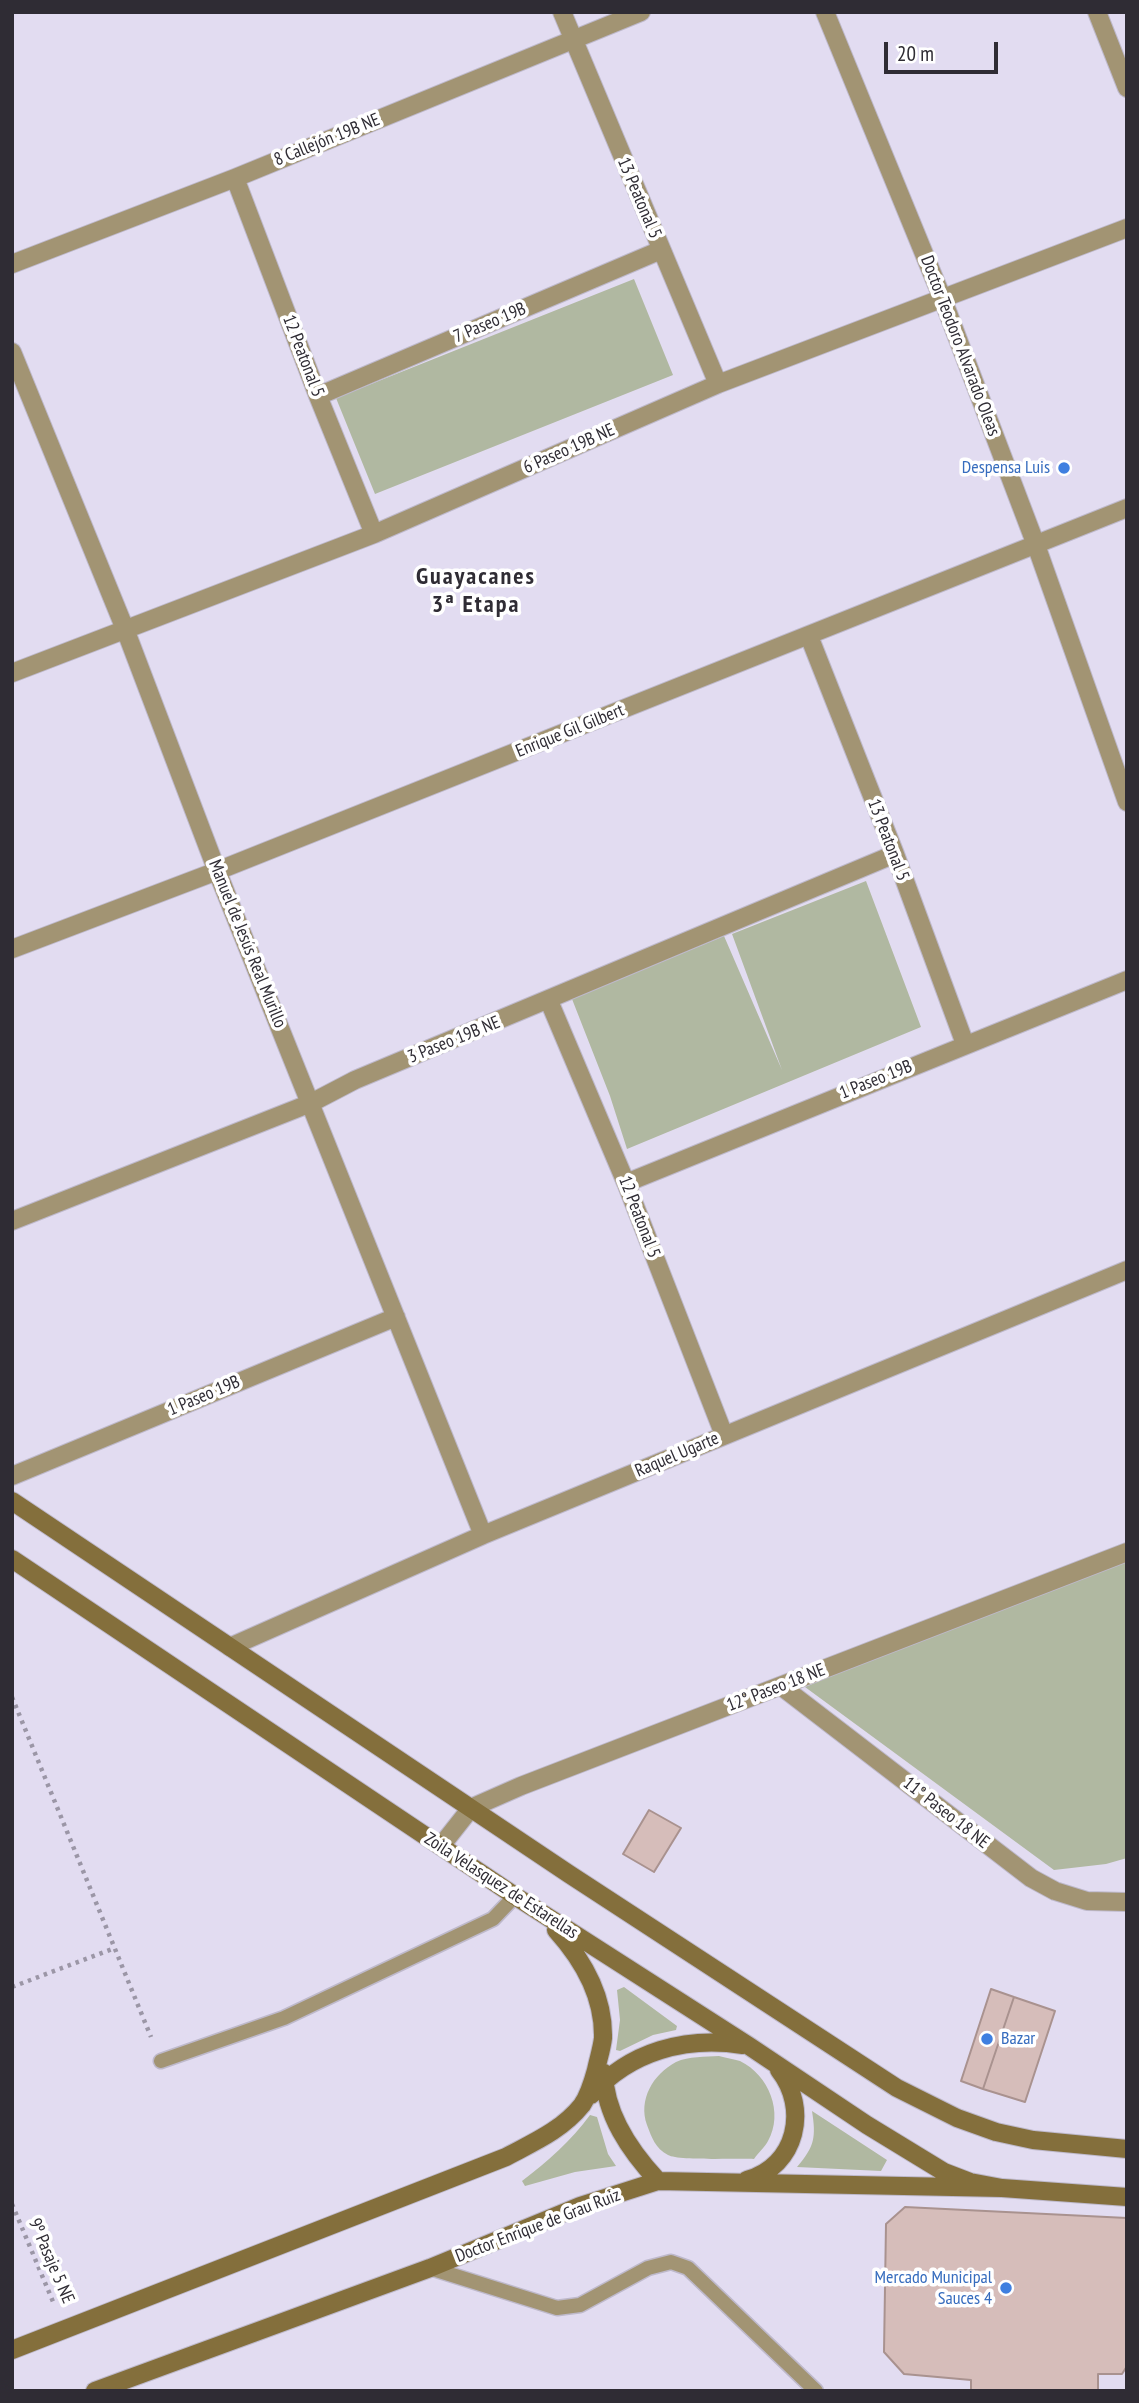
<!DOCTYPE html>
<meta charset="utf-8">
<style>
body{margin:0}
#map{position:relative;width:1139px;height:2403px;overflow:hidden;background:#e2dcf1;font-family:"PT Sans Narrow",sans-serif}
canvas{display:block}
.frame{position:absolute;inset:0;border:14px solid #2f2c34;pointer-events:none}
.scale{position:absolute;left:884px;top:42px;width:114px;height:32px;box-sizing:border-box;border:4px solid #2f2c34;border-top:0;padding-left:9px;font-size:21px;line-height:24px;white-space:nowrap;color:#2f2c34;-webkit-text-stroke:5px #fff;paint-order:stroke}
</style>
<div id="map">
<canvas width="1139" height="2403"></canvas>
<div class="frame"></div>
<div class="scale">20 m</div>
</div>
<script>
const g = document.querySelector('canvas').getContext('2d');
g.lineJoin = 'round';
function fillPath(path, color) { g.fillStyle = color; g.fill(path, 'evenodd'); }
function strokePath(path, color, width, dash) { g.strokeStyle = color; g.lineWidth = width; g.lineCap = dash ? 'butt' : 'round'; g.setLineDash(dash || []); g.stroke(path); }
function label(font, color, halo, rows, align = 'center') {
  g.font = font + ' "PT Sans Narrow",sans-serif'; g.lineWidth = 7; g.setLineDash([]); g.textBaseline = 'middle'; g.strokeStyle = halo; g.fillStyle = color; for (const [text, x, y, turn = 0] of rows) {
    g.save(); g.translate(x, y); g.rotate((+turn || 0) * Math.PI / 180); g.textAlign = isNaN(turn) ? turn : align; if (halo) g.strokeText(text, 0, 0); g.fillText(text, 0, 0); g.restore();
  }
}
fillPath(new Path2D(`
 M 634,279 L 673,375 L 375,494 L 336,398 Z
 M 866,881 L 921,1027 L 627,1149 L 610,1096 L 572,999 L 724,936 L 782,1070 L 732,934 Z
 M 1125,1554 L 1127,1560 L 1127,1858 L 1106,1864 L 1054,1870 L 805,1687 Z
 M 624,1987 L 677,2026 L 676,2030 L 653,2035 L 620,2051 L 616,2050 L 620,2020 L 617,1990 Z
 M 719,2056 C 725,2058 734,2059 740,2061 C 769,2075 784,2113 768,2141 C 765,2147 758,2153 754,2159 C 737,2158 679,2161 668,2155 C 655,2148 652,2138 647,2125 C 638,2100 653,2074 676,2062 C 689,2056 705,2057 719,2056 Z
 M 812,2111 L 887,2160 L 881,2171 L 797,2167 C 815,2146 816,2137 812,2111 Z
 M 590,2115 L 597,2117 L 608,2154 L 616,2166 L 575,2172 L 525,2186 L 522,2181 C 548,2161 571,2141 590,2115 Z`), '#b0b8a1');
const building = new Path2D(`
 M 649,1810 L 681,1828 L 654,1872 L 623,1854 Z
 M 991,1989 L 1014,1997 L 983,2089 L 961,2081 Z
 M 1014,1997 L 1055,2011 L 1025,2102 L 983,2089 Z
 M 905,2207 L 1127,2218 L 1127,2366 L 1122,2374 L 1098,2374 L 1098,2391 L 971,2391 L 971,2380 L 904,2374 L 884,2352 L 886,2224 Z`);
fillPath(building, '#d6bdba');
strokePath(building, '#a9928f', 2);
const lane = new Path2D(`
 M 161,2061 L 284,2018 L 493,1919 L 515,1896
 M 430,2268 L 557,2308 L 580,2305 L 648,2268 L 671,2262 L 688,2268 L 816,2391`);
const street = new Path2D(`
 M 562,12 L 718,384
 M 825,12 L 943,300 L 1036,545 L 1127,802
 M 1097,12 L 1127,88
 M 235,178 L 318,396 L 374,534
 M 12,264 L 235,178 L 641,12
 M 12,352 L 125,629 L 217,871 L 483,1535
 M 318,396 L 661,250
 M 809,636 L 895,854 L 965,1044
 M 12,673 L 374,534 L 718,384 L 1127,228
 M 12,949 L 217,871 L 1127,508
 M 549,1001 L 626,1183 L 724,1435
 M 626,1183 L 1127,980
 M 12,1221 L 311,1103 L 355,1080 L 895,854
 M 12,1476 L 396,1317
 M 230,1647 L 483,1535 L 1127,1270
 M 781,1686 L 1031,1878 L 1055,1891 L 1087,1901 L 1127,1902
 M 441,1846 L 471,1808 L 521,1786 L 1127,1552`);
const secondary = new Path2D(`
 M 12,1501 L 569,1874 L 897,2088 L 957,2118 L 996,2132 L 1033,2140 L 1127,2149
 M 12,1559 L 515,1896 L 749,2046 L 867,2125 L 944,2172 L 970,2182 L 1002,2188
 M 604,2073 C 605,2115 630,2151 658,2181
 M 591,2095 C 630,2051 686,2036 743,2045
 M 747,2180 C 797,2166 809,2108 779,2070
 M 12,2350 L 506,2157 C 534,2142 562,2130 582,2105 C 589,2095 593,2081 596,2070 C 598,2060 602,2048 603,2038 C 604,1996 583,1960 556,1930
 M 95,2391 L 430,2268 L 580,2206 L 658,2181 L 1002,2188 L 1127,2197`);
strokePath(lane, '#beb9cb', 17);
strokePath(street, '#beb9cb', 20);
strokePath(secondary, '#beb9cb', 20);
strokePath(new Path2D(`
 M 12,1697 L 151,2037
 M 12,1987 L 115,1948
 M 12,2204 L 54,2304`), '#9b96a6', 4.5, [3.5, 5]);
strokePath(lane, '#a29473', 14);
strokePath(street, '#a29473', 18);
strokePath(secondary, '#846f3c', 18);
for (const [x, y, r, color] of [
 [1064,468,7,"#3f7fe0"],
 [987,2039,7,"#3f7fe0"],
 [1006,2288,7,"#3f7fe0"]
]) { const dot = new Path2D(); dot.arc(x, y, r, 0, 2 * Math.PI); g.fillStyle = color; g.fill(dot); strokePath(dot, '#fff', 2.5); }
label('18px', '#2f2c34', '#fff', [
 ["8 Callejón 19B NE",327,140,-22],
 ["13 Peatonal 5",639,198,67],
 ["7 Paseo 19B",490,323,-23],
 ["Doctor Teodoro Alvarado Oleas",960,346,69],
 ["12 Peatonal 5",303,356,69],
 ["6 Paseo 19B NE",569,449,-24],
 ["Enrique Gil Gilbert",570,731,-22],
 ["13 Peatonal 5",888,840,69],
 ["Manuel de Jesús Real Murillo",247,944,68],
 ["3 Paseo 19B NE",454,1040,-22],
 ["1 Paseo 19B",876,1080,-22],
 ["12 Peatonal 5",639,1217,69],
 ["1 Paseo 19B",204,1396,-23],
 ["Raquel Ugarte",677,1455,-23],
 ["12° Paseo 18 NE",776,1688,-21],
 ["11° Paseo 18 NE",946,1813,38],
 ["Zoila Velasquez de Estarellas",501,1886,33],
 ["Doctor Enrique de Grau Ruiz",538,2226,-21],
 ["9º Pasaje 5 NE",51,2261,67]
]);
label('18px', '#366cbe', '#fff', [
 ["Despensa Luis",1050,468],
 ["Bazar",1001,2039,"left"],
 ["Mercado Municipal",992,2278],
 ["Sauces 4",992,2299]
], 'right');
g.letterSpacing = '2px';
label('bold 24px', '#2f2c34', '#fff', [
 ["Guayacanes",476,577],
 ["3ª Etapa",476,605]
]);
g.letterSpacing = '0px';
</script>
